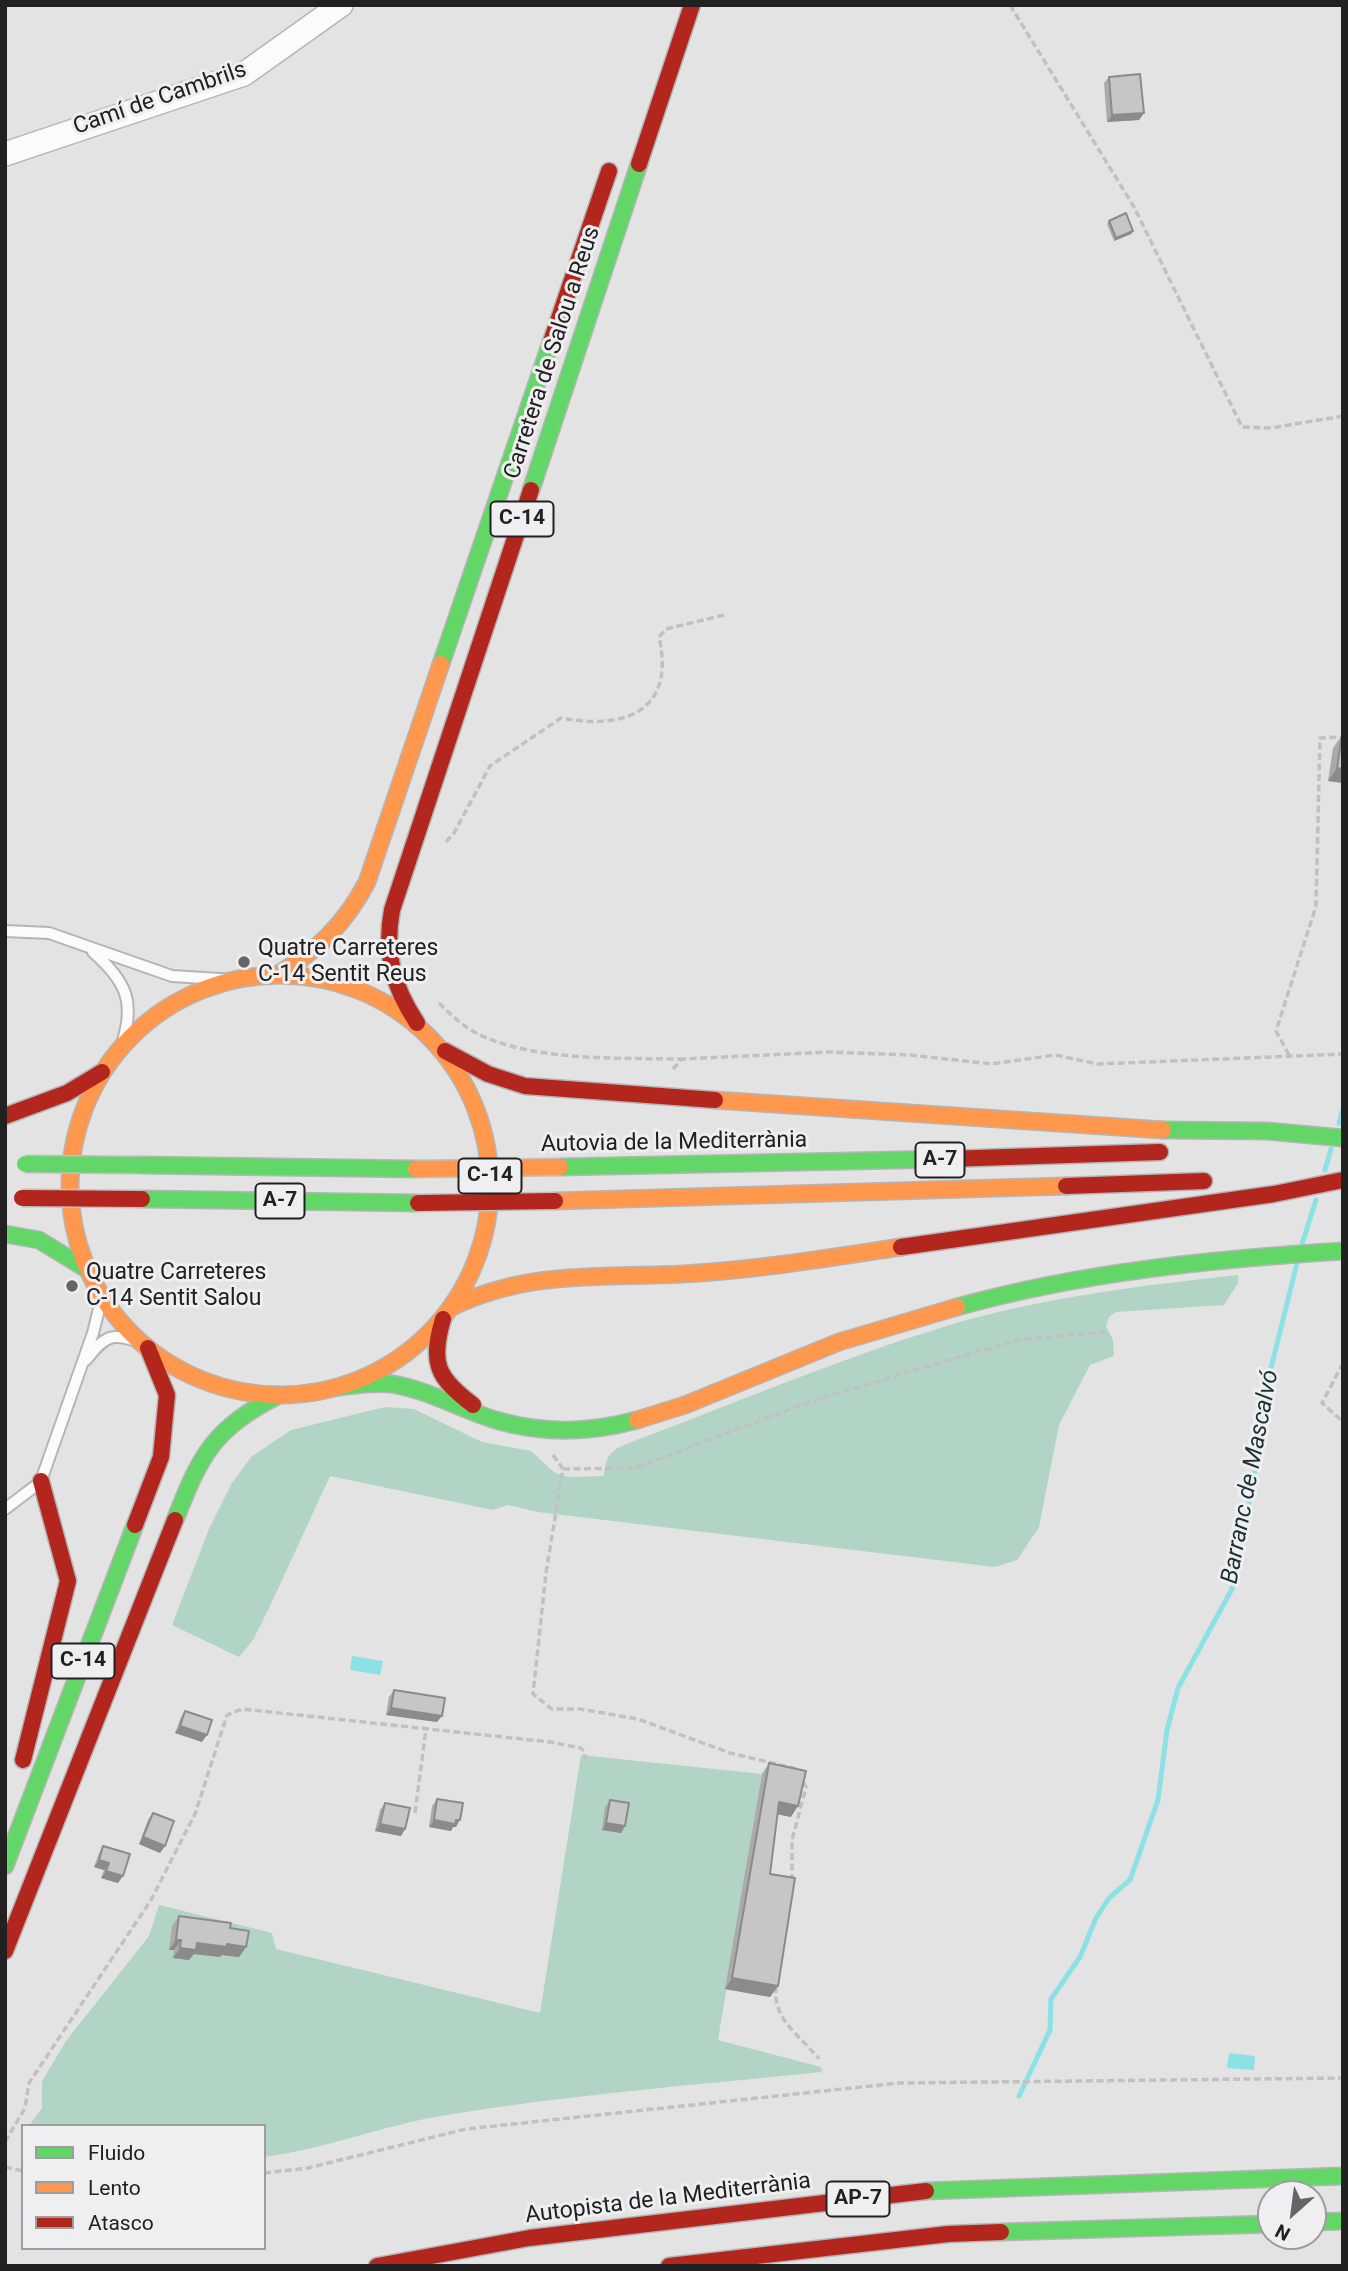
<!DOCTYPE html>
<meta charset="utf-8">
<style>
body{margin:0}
#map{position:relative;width:1348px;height:2271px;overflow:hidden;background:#e3e3e4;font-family:Roboto,sans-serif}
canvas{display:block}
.frame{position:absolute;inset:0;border:7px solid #212122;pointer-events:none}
.legend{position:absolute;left:21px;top:2124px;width:245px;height:126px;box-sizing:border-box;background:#efeff2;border:2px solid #9d9d9f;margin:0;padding:9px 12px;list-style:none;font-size:21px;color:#212122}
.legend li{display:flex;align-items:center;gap:14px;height:35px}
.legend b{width:35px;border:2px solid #9d9d9f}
.north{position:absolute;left:1257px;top:2180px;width:70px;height:70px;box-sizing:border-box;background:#efeff2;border:2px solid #9d9d9f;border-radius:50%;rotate:208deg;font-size:19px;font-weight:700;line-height:28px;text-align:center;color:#212122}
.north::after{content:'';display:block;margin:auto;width:24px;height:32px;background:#656566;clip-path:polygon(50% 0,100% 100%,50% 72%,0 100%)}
</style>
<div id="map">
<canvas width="1348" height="2271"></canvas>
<div class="frame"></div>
<ul class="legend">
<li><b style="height:9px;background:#63d668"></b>Fluido</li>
<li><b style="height:9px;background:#ff974d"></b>Lento</li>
<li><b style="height:9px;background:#b3261e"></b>Atasco</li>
</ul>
<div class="north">N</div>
</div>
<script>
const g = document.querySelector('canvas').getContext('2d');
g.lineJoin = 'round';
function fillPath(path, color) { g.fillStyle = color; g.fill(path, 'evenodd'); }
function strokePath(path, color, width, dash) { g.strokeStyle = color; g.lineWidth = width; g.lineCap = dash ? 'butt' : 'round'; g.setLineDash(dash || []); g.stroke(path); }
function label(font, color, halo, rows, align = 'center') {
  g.font = font + ' Roboto,sans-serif'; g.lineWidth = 6; g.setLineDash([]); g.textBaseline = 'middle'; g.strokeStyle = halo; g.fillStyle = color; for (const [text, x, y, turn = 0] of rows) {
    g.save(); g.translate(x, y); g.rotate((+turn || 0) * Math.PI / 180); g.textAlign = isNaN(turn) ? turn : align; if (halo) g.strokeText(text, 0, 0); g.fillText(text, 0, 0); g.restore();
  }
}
fillPath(new Path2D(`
 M 1238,1275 L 1238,1283 L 1224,1305 L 1116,1312 L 1109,1317 L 1106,1326 L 1113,1340 L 1114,1356 L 1090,1365 L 1059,1425 L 1039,1527 L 1017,1560 L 995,1567 L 538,1512 L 508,1505 L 493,1510 L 330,1476 L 270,1606 L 253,1640 L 239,1657 L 172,1625 L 209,1529 L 232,1483 L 251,1457 L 291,1430 L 385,1407 L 414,1409 L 482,1442 L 531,1451 L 555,1473 L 569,1477 L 604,1476 C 606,1457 608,1452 626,1444 C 731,1405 833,1361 940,1328 C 1036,1298 1138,1286 1238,1275 Z
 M 581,1755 L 762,1774 L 718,2040 L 821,2067 L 822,2072 C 695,2085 567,2095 441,2116 C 381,2126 325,2149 264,2157 L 264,2126 L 29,2126 L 42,2108 L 42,2081 L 66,2041 L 149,1936 L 159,1905 L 272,1933 L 276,1949 L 540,2013 Z`), '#b2d4c5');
fillPath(new Path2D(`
 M 352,1656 L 383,1661 L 380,1675 L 350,1670 Z
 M 1229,2053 L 1255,2056 L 1254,2070 L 1227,2068 Z`), '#8ce1e5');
strokePath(new Path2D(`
 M 1339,1123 L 1343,1109
 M 1325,1170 L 1331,1149
 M 1302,1244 L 1316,1200
 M 1019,2096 L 1050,2030 L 1051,1999 L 1080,1957 L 1096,1918 L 1109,1898 L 1130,1880 L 1158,1800 L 1167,1730 L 1178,1688 L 1232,1589 L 1260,1445 L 1271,1368 L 1297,1263`), '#8ce1e5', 5);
const lane = new Path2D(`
 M 5,931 L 49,933 L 172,976 L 235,980
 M 93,952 C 127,982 136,1003 121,1047
 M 86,1360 C 106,1335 111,1332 142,1343
 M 43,1475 L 93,1333 L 99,1309 L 97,1288
 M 5,1509 L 34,1487`);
const street = new Path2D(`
 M 5,154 L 244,74 L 341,5`);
const fast = new Path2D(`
 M 531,490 L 639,164
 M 441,664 L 552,339
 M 1163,1130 L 1267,1131 L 1343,1138
 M 140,1165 L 416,1169
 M 560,1167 L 947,1159
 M 142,1199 L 418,1203
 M 5,1234 L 39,1240 L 88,1270
 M 957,1307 C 1083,1272 1213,1259 1343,1251
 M 339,1387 C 357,1385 375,1382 392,1384 C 429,1390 464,1411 499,1421 C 545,1434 590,1433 637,1420
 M 175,1520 C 201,1454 213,1429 279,1395
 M 5,1866 L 135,1525
 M 926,2191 L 1343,2176
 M 1313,2222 L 1343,2221
 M 1001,2232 L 1271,2224`);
const slow = new Path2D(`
 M 277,975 C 317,951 345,924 367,882 L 441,664
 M70 1185a210 210 0 1 1 420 0a210 210 0 1 1-420 0Z
 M 715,1100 L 1163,1130
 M 555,1201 L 1066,1186
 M 452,1307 C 529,1270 600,1278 683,1274 C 756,1270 829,1258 901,1247
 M 637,1420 L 685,1405 L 839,1342 L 957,1307`);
const jam = new Path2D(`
 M 639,164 L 692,5
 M 552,339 L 609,171
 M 417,1023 C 393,987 384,953 392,910 L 531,490
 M 445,1051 L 488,1074 L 525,1086 L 715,1100
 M 5,1116 L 67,1093 L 102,1072
 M 947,1159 L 1160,1152
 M 1066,1186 L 1204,1181
 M 901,1247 L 1274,1194 L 1343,1180
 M 443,1319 C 430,1363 437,1378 473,1405
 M 135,1525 L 161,1457 L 167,1395 L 148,1348
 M 23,1760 L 68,1581 L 41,1481
 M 5,1951 L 175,1520
 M 377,2266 L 529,2238 L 926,2191
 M 669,2266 L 948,2234 L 1001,2232`);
strokePath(lane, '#b5b5b6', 14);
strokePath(street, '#b5b5b6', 26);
strokePath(fast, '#b5b5b6', 19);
strokePath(slow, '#b5b5b6', 19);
strokePath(jam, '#b5b5b6', 19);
strokePath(new Path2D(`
 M 1010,5 L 1134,207 L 1242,427 L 1271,428 L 1343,416
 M 446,842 L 454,833 L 490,766 L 561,718 C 624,730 676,712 659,637 L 666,629 L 724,615
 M 439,1003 C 453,1017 468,1031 487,1038 C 542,1061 623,1058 682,1059
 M 1289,1055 L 1276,1031 L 1316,906 L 1320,738 L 1343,737
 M 673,1069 L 682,1059 L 830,1052 L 910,1055 L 992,1064 L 1055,1055 L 1098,1064 L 1343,1054
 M 1343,1363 L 1322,1403 L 1343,1422
 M 553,1455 L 563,1469 L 546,1573 L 533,1694 L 552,1709 L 580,1709 L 638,1719 L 730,1753 L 798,1769 L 799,1773
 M 563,1469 L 635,1468 L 809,1402 L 972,1353 L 1024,1339 L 1105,1332
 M 415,1813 L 426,1729
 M 792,1881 L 792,1840 L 806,1787 L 802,1780
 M 776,1986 C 772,2020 800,2035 819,2059
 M 5,2142 L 25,2108 L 29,2083 L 151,1900 L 195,1814 L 227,1715 L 242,1709 L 550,1742 L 581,1748 L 585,1753 L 585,1761
 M 5,2167 L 23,2171
 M 264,2173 L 308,2168 L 466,2129 L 899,2083 L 1343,2078`), '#c1c1c3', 3.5, [7, 3.5]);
strokePath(lane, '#fbfbfb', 10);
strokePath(street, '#fbfbfb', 23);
strokePath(fast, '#63d668', 16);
strokePath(slow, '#ff974d', 16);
strokePath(jam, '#b3261e', 16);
const fastBridge = new Path2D(`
 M 25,1164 L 140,1165`);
const slowBridge = new Path2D(`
 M 416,1169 L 560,1167`);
const jamBridge = new Path2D(`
 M 22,1198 L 142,1199
 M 418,1203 L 555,1201`);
strokePath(fastBridge, '#c0c0c1', 19, []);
strokePath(slowBridge, '#c0c0c1', 19, []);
strokePath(jamBridge, '#c0c0c1', 19, []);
strokePath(fastBridge, '#63d668', 16);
strokePath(slowBridge, '#ff974d', 16);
strokePath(jamBridge, '#b3261e', 16);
fillPath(new Path2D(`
 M 1109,77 L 1144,113 L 1139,120 L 1107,122 L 1104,83 Z
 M 1109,221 L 1133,231 L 1131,234 L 1114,241 L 1107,224 Z
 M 1342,735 L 1343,735 L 1343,783 L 1328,781 L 1333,748 Z
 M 394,1690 L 437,1722 L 386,1715 L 389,1697 Z
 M 185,1711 L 202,1742 L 175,1733 L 181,1717 Z
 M 769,1763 L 791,1817 L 777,1814 L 770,1874 L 778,1986 L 770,1997 L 725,1989 L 762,1774 Z
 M 437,1799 L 456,1827 L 453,1827 L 451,1831 L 429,1827 L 432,1806 Z
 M 610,1800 L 625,1826 L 621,1833 L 602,1830 L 605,1807 Z
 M 385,1803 L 405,1829 L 401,1836 L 375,1831 L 380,1810 Z
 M 153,1813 L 160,1853 L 139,1844 L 148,1820 Z
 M 103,1846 L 118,1883 L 101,1878 L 104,1870 L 94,1867 L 99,1853 Z
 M 179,1916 L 230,1928 L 246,1947 L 239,1957 L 222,1955 L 220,1957 L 194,1954 L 189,1960 L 173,1958 L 174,1950 L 169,1950 L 172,1926 Z`), '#aaaaab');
fillPath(new Path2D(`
 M 1144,113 L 1139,120 L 1107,122 L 1112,115 Z
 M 1133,231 L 1131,234 L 1114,241 L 1116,238 Z
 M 1337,768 L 1343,769 L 1343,783 L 1328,781 Z
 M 391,1708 L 442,1716 L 437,1722 L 386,1715 Z
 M 180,1726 L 207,1735 L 202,1742 L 175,1733 Z
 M 779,1802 L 798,1806 L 791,1817 L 771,1813 Z
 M 434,1820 L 460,1820 L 456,1827 L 453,1827 L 451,1831 L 429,1827 Z
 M 606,1823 L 625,1826 L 621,1833 L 602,1830 Z
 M 380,1824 L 405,1829 L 401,1836 L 375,1831 Z
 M 143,1837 L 165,1846 L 160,1853 L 139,1844 Z
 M 99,1860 L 109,1863 L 104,1870 L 94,1867 Z
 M 106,1871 L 123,1876 L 118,1883 L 101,1878 Z
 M 176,1940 L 181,1940 L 174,1950 L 169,1950 Z
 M 197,1943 L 227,1944 L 246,1947 L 239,1957 L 222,1955 L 220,1957 L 194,1954 L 189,1960 L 173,1958 L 180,1948 Z
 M 732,1978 L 778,1986 L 770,1997 L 725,1989 Z`), '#8b8b8b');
const building = new Path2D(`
 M 1140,74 L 1144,113 L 1112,115 L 1109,77 Z
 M 1126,213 L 1133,231 L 1116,238 L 1109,221 Z
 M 1342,735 L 1343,735 L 1343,769 L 1337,768 Z
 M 394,1690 L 445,1698 L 442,1716 L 391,1708 Z
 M 185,1711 L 212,1720 L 207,1735 L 180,1726 Z
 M 769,1763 L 806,1771 L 798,1806 L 779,1802 L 770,1874 L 795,1878 L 778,1986 L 732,1978 Z
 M 437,1799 L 463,1803 L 460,1820 L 456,1820 L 455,1824 L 434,1820 Z
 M 610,1800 L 629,1803 L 625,1826 L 606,1823 Z
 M 385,1803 L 410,1808 L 405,1829 L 380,1824 Z
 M 153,1813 L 174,1821 L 165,1846 L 143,1837 Z
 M 103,1846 L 130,1854 L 123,1876 L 106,1871 L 109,1863 L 99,1860 Z
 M 179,1916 L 231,1923 L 230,1928 L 249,1931 L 246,1947 L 227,1944 L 227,1947 L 197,1943 L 196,1950 L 180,1948 L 181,1940 L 176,1940 Z`);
fillPath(building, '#c6c6c7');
strokePath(building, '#8b8b8b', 2);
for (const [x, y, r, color] of [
 [244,962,7,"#656566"],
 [72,1286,7,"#656566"]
]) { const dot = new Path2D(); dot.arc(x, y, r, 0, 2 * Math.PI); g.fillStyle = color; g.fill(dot); strokePath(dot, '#efeff2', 2.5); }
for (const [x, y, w] of [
 [522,519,63],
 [940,1160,49],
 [490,1176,63],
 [280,1201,49],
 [83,1661,63],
 [858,2199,63]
]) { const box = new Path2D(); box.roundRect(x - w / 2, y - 17.5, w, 35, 5); g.fillStyle = '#efeff2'; g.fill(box); strokePath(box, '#212122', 2); }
label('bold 21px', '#212122', null, [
 ["C-14",522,519],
 ["A-7",940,1160],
 ["C-14",490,1176],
 ["A-7",280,1201],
 ["C-14",83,1661],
 ["AP-7",858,2199]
]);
label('23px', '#212122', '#efeff2', [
 ["Camí de Cambrils",160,99,-19],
 ["Carretera de Salou a Reus",553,353,-72],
 ["Autovia de la Mediterrània",674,1143,-1],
 ["Autopista de la Mediterrània",668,2199,-7]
]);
label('23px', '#212122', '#efeff2', [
 ["Quatre Carreteres",258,949],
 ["C-14 Sentit Reus",258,975],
 ["Quatre Carreteres",86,1273],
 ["C-14 Sentit Salou",86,1299]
], 'left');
label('italic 24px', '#1c3133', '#efeff2', [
 ["Barranc de Mascalvó",1251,1477,-79]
]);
</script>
